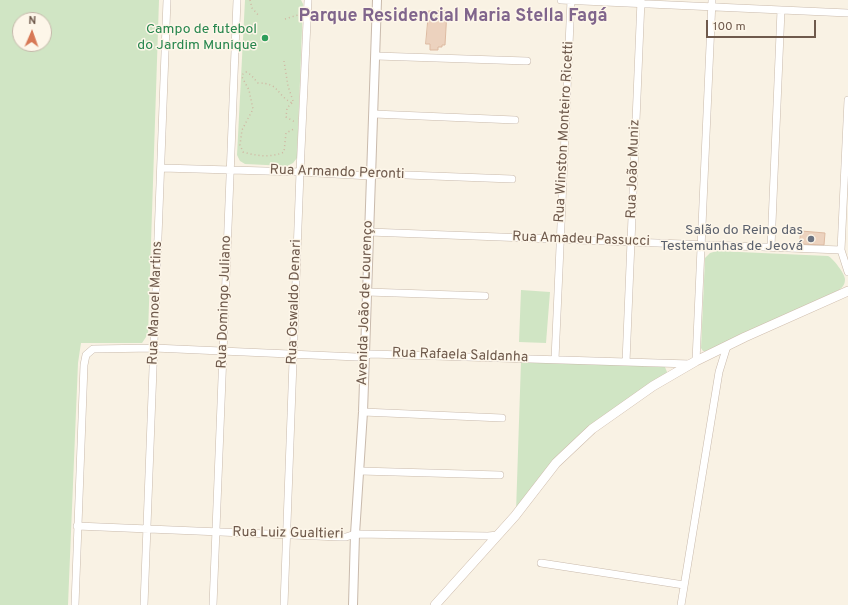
<!DOCTYPE html>
<meta charset="utf-8">
<style>
body{margin:0}
#map{position:relative;width:848px;height:605px;overflow:hidden;background:#f9f2e4;font-family:Overpass,sans-serif}
canvas{display:block}
.north{position:absolute;left:12px;top:12px;width:40px;height:40px;box-sizing:border-box;background:#fdf6e9;border:1px solid #c4b8aa;border-radius:50%;rotate:2deg;font-size:11px;font-weight:700;line-height:16px;text-align:center;color:#6f5a4c}
.north::after{content:'';display:block;margin:auto;width:14px;height:18px;background:#d77855;clip-path:polygon(50% 0,100% 100%,50% 72%,0 100%)}
.scale{position:absolute;left:706px;top:20px;width:110px;height:18px;box-sizing:border-box;border:2px solid #6f5a4c;border-top:0;padding-left:5px;font-size:12px;line-height:14px;white-space:nowrap;color:#6f5a4c;-webkit-text-stroke:3px #fdf6e9;paint-order:stroke}
</style>
<div id="map">
<canvas width="848" height="605"></canvas>
<div class="north">N</div>
<div class="scale">100 m</div>
</div>
<script>
const g = document.querySelector('canvas').getContext('2d');
g.lineJoin = 'round';
function fillPath(path, color) { g.fillStyle = color; g.fill(path, 'evenodd'); }
function strokePath(path, color, width, dash) { g.strokeStyle = color; g.lineWidth = width; g.lineCap = dash ? 'butt' : 'round'; g.setLineDash(dash || []); g.stroke(path); }
function label(font, color, halo, rows, align = 'center') {
  g.font = font + ' Overpass,sans-serif'; g.lineWidth = 3; g.setLineDash([]); g.textBaseline = 'middle'; g.strokeStyle = halo; g.fillStyle = color; for (const [text, x, y, turn = 0] of rows) {
    g.save(); g.translate(x, y); g.rotate((+turn || 0) * Math.PI / 180); g.textAlign = isNaN(turn) ? turn : align; if (halo) g.strokeText(text, 0, 0); g.fillText(text, 0, 0); g.restore();
  }
}
fillPath(new Path2D(`
 M 0,0 L 159,0 L 148,334 L 142,343 L 81,343 L 78,363 L 68,605 L 0,605 ZM 20,20 L 44,20 L 44,44 L 20,44 Z
 M 245,0 L 301,0 L 303,4 L 297,158 L 293,163 L 287,166 L 245,164 L 240,161 L 237,155 Z
 M 717,251 L 828,256 C 833,258 845,274 845,279 C 845,284 843,287 839,290 L 706,351 L 703,351 L 701,348 L 705,258 L 710,253 Z
 M 521,290 L 550,292 L 546,343 L 519,342 Z
 M 521,361 L 665,367 L 667,372 L 666,374 L 633,395 L 592,425 L 516,512 Z`), '#d0e5c4');
const building = new Path2D(`
 M 429,11 L 447,11 L 445,45 L 442,45 L 442,47 L 438,47 L 438,50 L 430,50 L 430,44 L 426,44 Z
 M 801,231 L 825,233 L 824,245 L 800,244 Z`);
fillPath(building, '#ecd2be');
strokePath(building, '#ddbaa1', 1);
const minor = new Path2D(`
 M 561,0 L 848,13
 M 376,56 L 527,61
 M 848,100 L 841,250 L 848,272
 M 374,114 L 515,120
 M 162,168 L 300,172 L 370,176 L 380,174 L 512,179
 M 369,232 L 841,250
 M 771,247 L 781,10
 M 367,292 L 485,296
 M 555,359 L 571,0
 M 696,361 L 712,0
 M 626,362 L 641,0
 M 363,412 L 502,418
 M 360,471 L 500,475
 M 77,526 L 340,537 L 346,537 L 355,534 L 488,536 L 498,535
 M 541,563 L 684,585
 M 75,605 L 84,365 L 86,355 L 93,349 L 154,348 L 357,357 L 371,354 L 690,364
 M 144,605 L 167,0
 M 213,605 L 237,0
 M 284,605 L 300,172 L 308,0
 M 681,605 L 719,372 L 727,346`);
const tertiary = new Path2D(`
 M 353,605 L 355,534 L 363,412 L 377,0`);
const secondary = new Path2D(`
 M 435,605 L 515,516 L 556,463 L 592,429 L 653,386 L 696,361 L 745,337 L 848,291`);
strokePath(minor, '#c9baac', 8);
strokePath(tertiary, '#c9baac', 10);
strokePath(secondary, '#cebcac', 10);
strokePath(new Path2D(`
 M 250,0 L 252,8 L 259,16
 M 285,19 L 301,14
 M 284,61 L 288,86 L 293,101 L 292,103 C 275,94 280,83 258,83 L 251,75 L 246,72 L 243,74 L 242,77 L 249,90 L 253,109 L 242,130 L 240,145 L 243,152 C 257,156 271,158 284,152 L 286,133 L 294,129
 M 292,103 L 287,108 L 286,117 L 295,122`), '#d0b6a2', 1.5, [1, 3]);
strokePath(minor, '#fff', 7);
strokePath(tertiary, '#fff', 8);
strokePath(secondary, '#fff', 9);
for (const [x, y, r, color] of [
 [265,38,4,"#2e9e5b"],
 [811,239,4,"#6b7280"]
]) { const dot = new Path2D(); dot.arc(x, y, r, 0, 2 * Math.PI); g.fillStyle = color; g.fill(dot); strokePath(dot, '#fdf6e9', 1.5); }
label('14px', '#27864d', '#fdf6e9', [
 ["Campo de futebol",257,30],
 ["do Jardim Munique",257,46]
], 'right');
label('14px', '#6f5a4c', '#fdf6e9', [
 ["Rua Winston Monteiro Ricetti",565,132,-87],
 ["Rua João Muniz",634,169,-88],
 ["Rua Armando Peronti",337,173,2],
 ["Rua Amadeu Passucci",581,240,2],
 ["Rua Domingo Juliano",225,302,-88],
 ["Rua Oswaldo Denari",295,302,-88],
 ["Rua Manoel Martins",156,303,-88],
 ["Avenida João de Lourenço",366,303,-88],
 ["Rua Rafaela Saldanha",460,356,2],
 ["Rua Luiz Gualtieri",288,534,1]
]);
label('14px', '#5b616d', '#fdf6e9', [
 ["Salão do Reino das",803,231],
 ["Testemunhas de Jeová",803,247]
], 'right');
label('bold 18px', '#80658c', '#fdf6e9', [
 ["Parque Residencial Maria Stella Fagá",453,17]
]);
</script>
